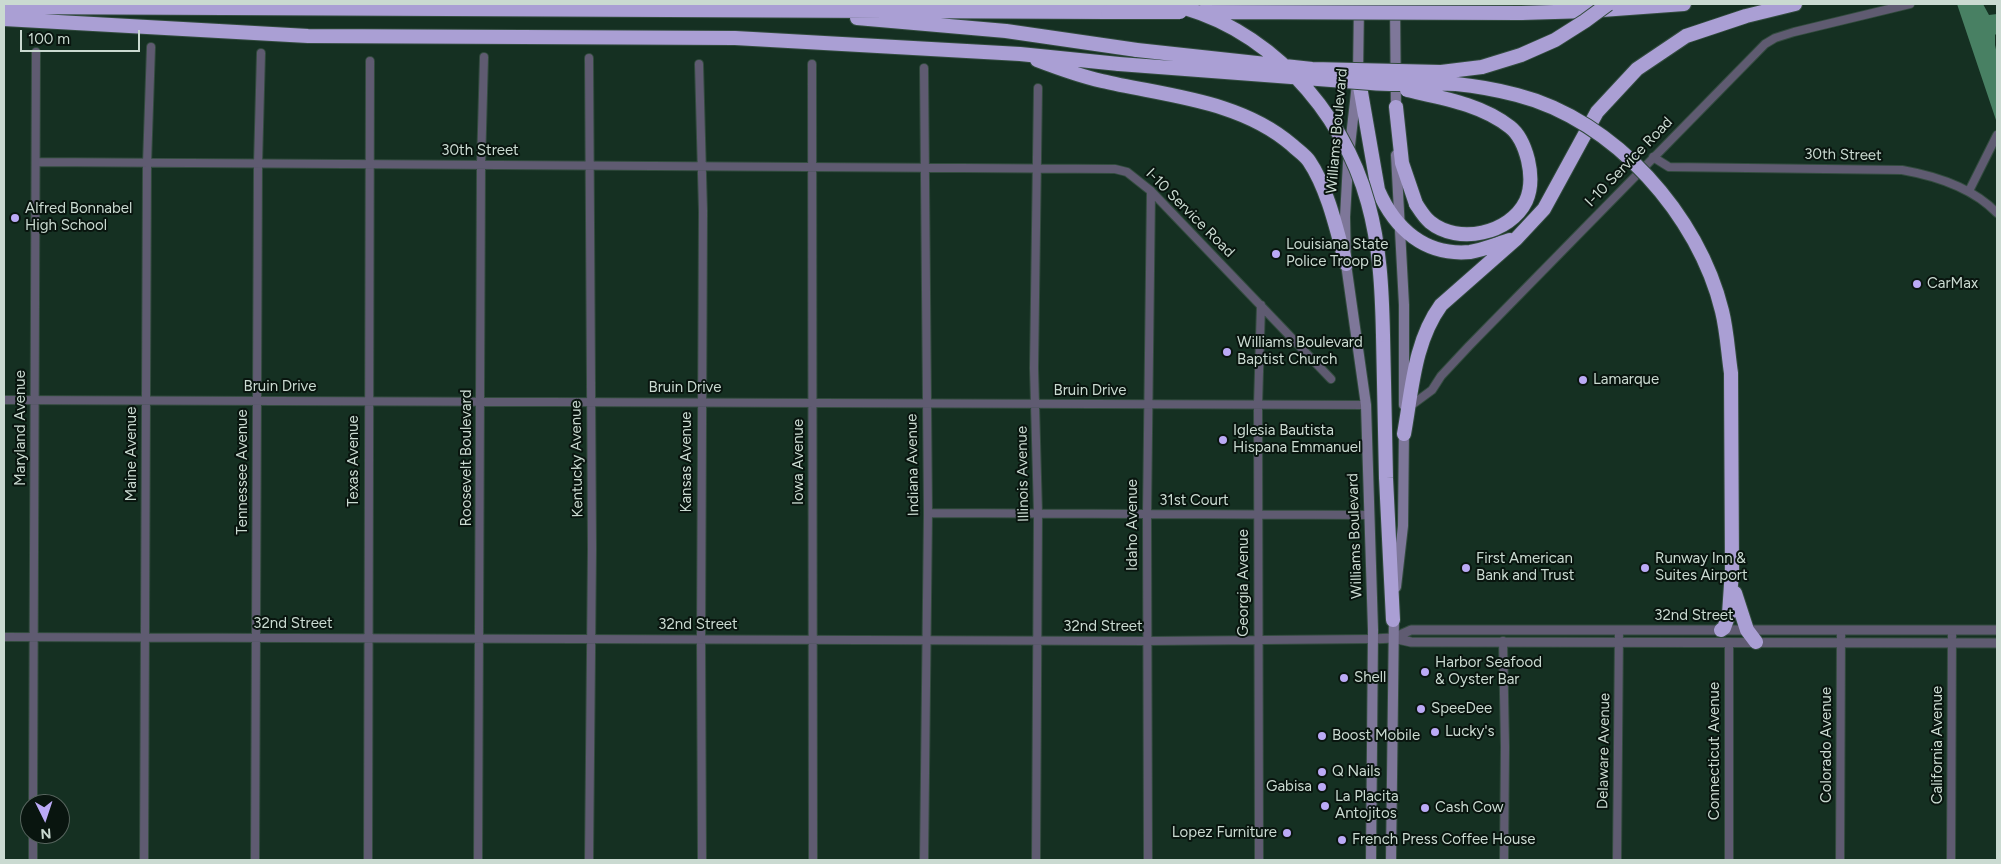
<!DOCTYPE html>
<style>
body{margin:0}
#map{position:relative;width:2001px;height:864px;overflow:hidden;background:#153022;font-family:Figtree,sans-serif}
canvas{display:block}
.frame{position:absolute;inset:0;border:5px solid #cadad1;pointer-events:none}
.north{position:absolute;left:20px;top:794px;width:50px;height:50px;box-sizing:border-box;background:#09150f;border:1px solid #56645d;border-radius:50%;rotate:176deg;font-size:14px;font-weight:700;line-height:20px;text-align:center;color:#cadad1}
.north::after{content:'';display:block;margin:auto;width:18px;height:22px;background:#bbaaf6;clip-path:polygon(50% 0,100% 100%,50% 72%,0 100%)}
.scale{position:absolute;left:20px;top:30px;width:120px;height:22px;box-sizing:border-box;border:2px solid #cadad1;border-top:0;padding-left:6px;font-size:15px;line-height:18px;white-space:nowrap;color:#cadad1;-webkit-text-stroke:4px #09150f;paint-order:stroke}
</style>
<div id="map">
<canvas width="2001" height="864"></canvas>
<div class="frame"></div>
<div class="north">N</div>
<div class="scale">100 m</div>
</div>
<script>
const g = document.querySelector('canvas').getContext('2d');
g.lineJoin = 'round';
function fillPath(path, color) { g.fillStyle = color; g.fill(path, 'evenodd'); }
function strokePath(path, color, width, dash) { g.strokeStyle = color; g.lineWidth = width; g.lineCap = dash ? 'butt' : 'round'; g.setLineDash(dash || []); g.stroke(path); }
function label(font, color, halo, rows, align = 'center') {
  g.font = font + ' Figtree,sans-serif'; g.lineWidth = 4; g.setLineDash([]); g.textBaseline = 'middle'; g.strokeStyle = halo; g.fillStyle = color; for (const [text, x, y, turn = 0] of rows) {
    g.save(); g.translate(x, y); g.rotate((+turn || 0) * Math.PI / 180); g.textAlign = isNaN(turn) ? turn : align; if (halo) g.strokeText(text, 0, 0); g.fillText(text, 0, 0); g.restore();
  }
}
fillPath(new Path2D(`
 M 1957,4 L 1983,4 L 1989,15 L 1997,14 L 1997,33 L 1995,35 L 1995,45 L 1997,54 L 1997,123 Z`), '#488063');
const minor = new Path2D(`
 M 699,64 L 703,211 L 701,639 L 702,860
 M 812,64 L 813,860
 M 924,68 L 928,513 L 924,860
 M 1653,157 L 1669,167 L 1902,170 C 1936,176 1973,188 1997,213
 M 36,162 L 1115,169 L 1127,172 L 1151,191 L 1331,379
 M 1969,191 L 1997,135
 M 4,400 L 1366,405
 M 1409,407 L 1432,390 L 1441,376 L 1469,346 L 1765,44 L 1775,38 L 1794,32 L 1910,4
 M 928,513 L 1370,515
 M 4,637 L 1147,641 L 1373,639
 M 1503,641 L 1505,747 L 1504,860
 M 33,804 L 36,52
 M 33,860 L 33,834
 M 144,860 L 147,164 L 151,47
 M 255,860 L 258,164 L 261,53
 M 368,860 L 370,61
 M 478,860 L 481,165 L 484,57
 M 589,860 L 592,549 L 589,58
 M 1036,860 L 1038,513 L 1034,368 L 1038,88
 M 1148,860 L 1147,514 L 1151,191
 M 1259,860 L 1258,405 L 1261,305
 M 1617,860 L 1619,630
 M 1729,860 L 1729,642
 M 1840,860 L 1841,630
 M 1951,860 L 1952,630`);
const tertiary = new Path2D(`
 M 1393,638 L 1411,642 L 1997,643
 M 1373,639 L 1393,638 L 1411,630 L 1997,630`);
const secondary = new Path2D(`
 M 1359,4 L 1358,75 L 1348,163 L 1345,217 L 1346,264 L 1366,405 L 1373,630 L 1371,860
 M 1395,4 L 1396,113
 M 1396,155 L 1404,305 L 1404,405
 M 1396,587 L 1403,526 L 1404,427
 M 1391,860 L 1394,614`);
const motorway = new Path2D(`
 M 4,7 L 1108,12
 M 1521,13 L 1588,11 L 1684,4
 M 857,18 L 1006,31 L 1137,50
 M 4,19 L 308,36 L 735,38 L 1020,54 L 1119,64
 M 1037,60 C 1058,68 1080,76 1102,81 C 1166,96 1240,100 1292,145 C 1297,150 1305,155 1309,161 C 1328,189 1337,231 1346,264
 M 1358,75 L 1378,190 C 1395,229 1425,256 1470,252 C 1483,250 1497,244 1510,240
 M 1396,107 L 1402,163 L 1416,204
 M 1383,335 L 1386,478 L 1393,620
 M 1404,434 C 1412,390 1414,342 1441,305 L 1516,239 L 1544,209 L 1597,112 L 1637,69 L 1686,36 L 1746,16 L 1795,4
 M 1735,593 L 1747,630 L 1756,642
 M 1721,630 L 1724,628 L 1729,614 L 1732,570 L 1731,373`);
strokePath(minor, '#324b3e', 10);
strokePath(tertiary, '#324b3e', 11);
strokePath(secondary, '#324b3e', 12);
strokePath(motorway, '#324b3e', 16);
strokePath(minor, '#5f5b71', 8);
strokePath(tertiary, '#5f5b71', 9);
strokePath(secondary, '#7e7799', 10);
strokePath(motorway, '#aa9fd4', 14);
const motorwayBridge = new Path2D(`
 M 1168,4 C 1265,24 1343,110 1368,203 C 1380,246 1382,290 1383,335
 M 1108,12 L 1180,12
 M 1201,12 L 1521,13
 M 1137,50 L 1312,69 L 1441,72 L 1482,67 L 1521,55 L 1555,40 L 1585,21 L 1608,4
 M 1119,64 C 1203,71 1287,77 1371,83 C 1399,86 1428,82 1456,84 C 1476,86 1498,90 1517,95 C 1615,120 1699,216 1722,311 C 1727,331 1728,353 1731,373
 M 1407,90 C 1442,98 1481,104 1510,127 C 1519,134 1525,148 1528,160 C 1531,173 1532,188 1526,201 C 1510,234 1458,245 1430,222 C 1424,217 1420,210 1416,204`);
strokePath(motorwayBridge, '#324b3e', 16, []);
strokePath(motorwayBridge, '#aa9fd4', 14);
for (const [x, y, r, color] of [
 [15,218,5,"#bbaaf6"],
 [1276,254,5,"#bbaaf6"],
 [1917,284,5,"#bbaaf6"],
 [1227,352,5,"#bbaaf6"],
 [1583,380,5,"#bbaaf6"],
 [1223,440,5,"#bbaaf6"],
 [1466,568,5,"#bbaaf6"],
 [1645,568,5,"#bbaaf6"],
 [1425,672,5,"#bbaaf6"],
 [1344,678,5,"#bbaaf6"],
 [1421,709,5,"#bbaaf6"],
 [1435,732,5,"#bbaaf6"],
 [1322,736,5,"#bbaaf6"],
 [1322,772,5,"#bbaaf6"],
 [1322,787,5,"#bbaaf6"],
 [1325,806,5,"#bbaaf6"],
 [1425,808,5,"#bbaaf6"],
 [1287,833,5,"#bbaaf6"],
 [1342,840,5,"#bbaaf6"]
]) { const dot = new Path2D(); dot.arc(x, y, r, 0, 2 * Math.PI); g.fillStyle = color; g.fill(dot); strokePath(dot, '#09150f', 2); }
label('15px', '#cadad1', '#09150f', [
 ["Williams Boulevard",1337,131,-85],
 ["30th Street",480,151],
 ["30th Street",1843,155,1],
 ["I-10 Service Road",1629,162,-46],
 ["I-10 Service Road",1190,213,45],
 ["Bruin Drive",280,387],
 ["Bruin Drive",685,388],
 ["Bruin Drive",1090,391],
 ["Maryland Avenue",21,428,-90],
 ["Maine Avenue",132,454,-90],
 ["Roosevelt Boulevard",467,458,-90],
 ["Kentucky Avenue",577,459,-91],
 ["Texas Avenue",354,461,-90],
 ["Kansas Avenue",687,462,-90],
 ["Iowa Avenue",799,462,-90],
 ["Indiana Avenue",913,465,-91],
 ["Tennessee Avenue",243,472,-90],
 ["Illinois Avenue",1023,474,-91],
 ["31st Court",1194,501],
 ["Idaho Avenue",1133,525,-90],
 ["Williams Boulevard",1355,536,-92],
 ["Georgia Avenue",1244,583,-90],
 ["32nd Street",1694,616],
 ["32nd Street",293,624],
 ["32nd Street",698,625],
 ["32nd Street",1103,627],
 ["Colorado Avenue",1827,745,-90],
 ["California Avenue",1938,745,-90],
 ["Delaware Avenue",1604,751,-89],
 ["Connecticut Avenue",1715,751,-90]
]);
label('15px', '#cadad1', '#09150f', [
 ["Alfred Bonnabel",25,209],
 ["High School",25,226],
 ["Louisiana State",1286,245],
 ["Police Troop B",1286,262],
 ["CarMax",1927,284],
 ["Williams Boulevard",1237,343],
 ["Baptist Church",1237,360],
 ["Lamarque",1593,380],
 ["Iglesia Bautista",1233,431],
 ["Hispana Emmanuel",1233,448],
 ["First American",1476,559],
 ["Bank and Trust",1476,576],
 ["Runway Inn &",1655,559],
 ["Suites Airport",1655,576],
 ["Harbor Seafood",1435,663],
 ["& Oyster Bar",1435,680],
 ["Shell",1354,678],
 ["SpeeDee",1431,709],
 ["Lucky's",1445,732],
 ["Boost Mobile",1332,736],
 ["Q Nails",1332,772],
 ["Gabisa",1312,787,"right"],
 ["La Placita",1335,797],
 ["Antojitos",1335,814],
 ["Cash Cow",1435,808],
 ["Lopez Furniture",1277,833,"right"],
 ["French Press Coffee House",1352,840]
], 'left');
</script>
